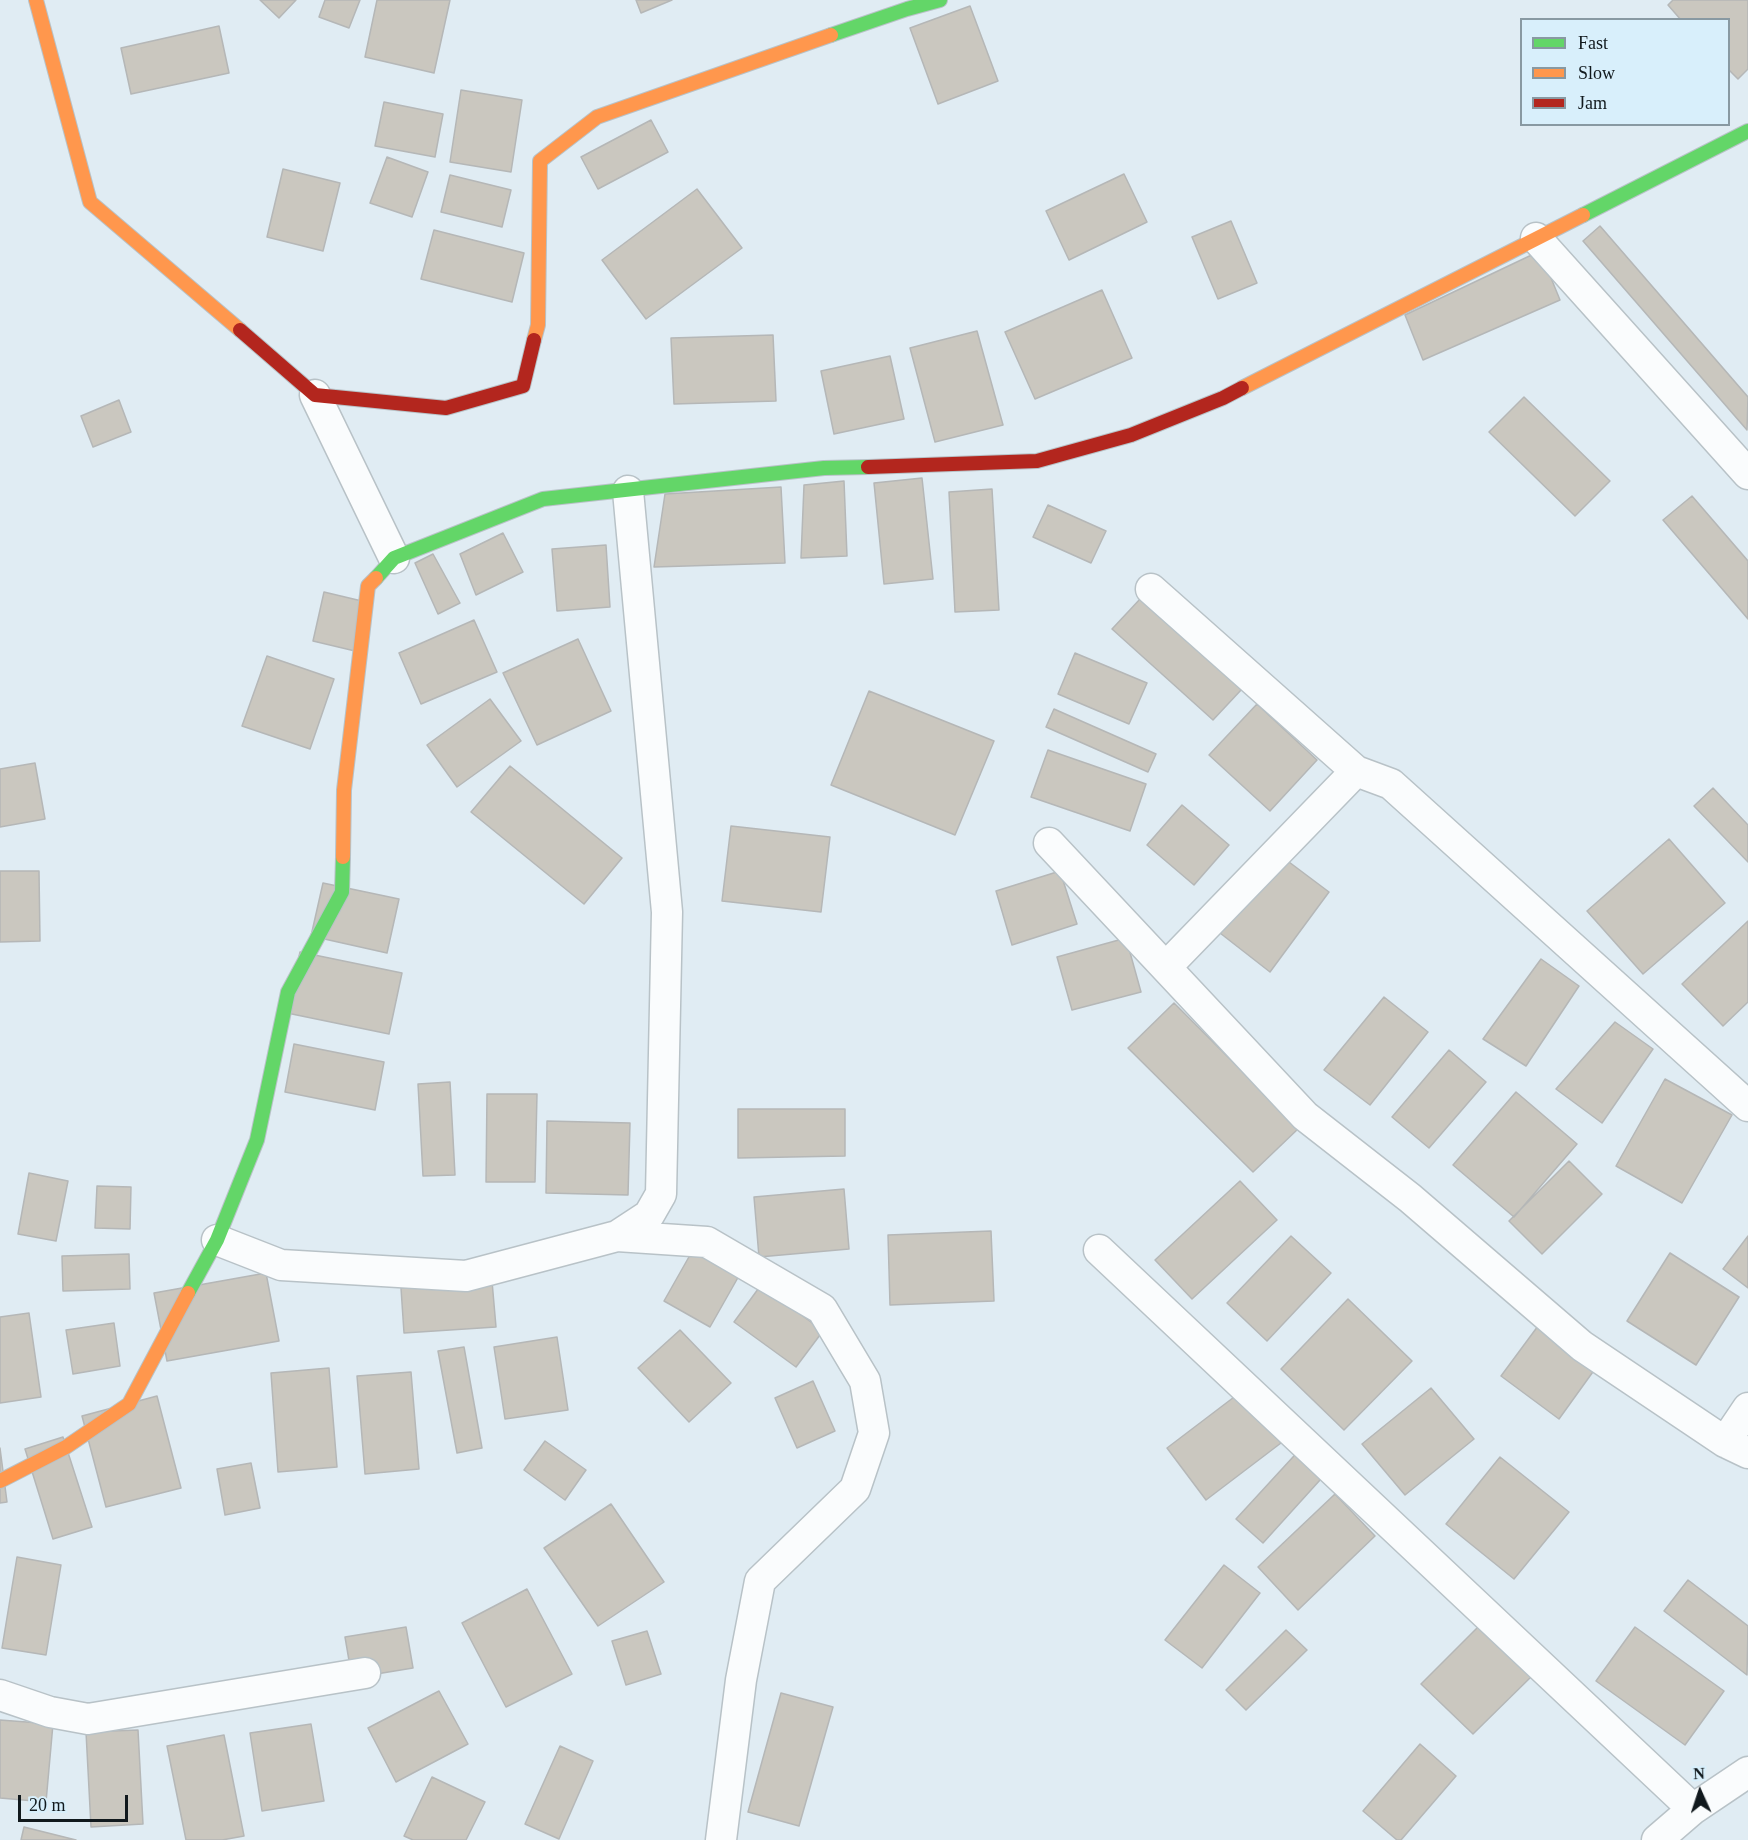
<!DOCTYPE html>
<style>
body{margin:0}
#map{position:relative;width:1748px;height:1840px;overflow:hidden;background:#e0ecf3;font-family:"Times New Roman",serif}
canvas{display:block}
.legend{position:absolute;left:1520px;top:18px;width:210px;height:108px;box-sizing:border-box;background:#d8effb;border:2px solid #8899a2;margin:0;padding:8px 10px;list-style:none;font-size:18px;color:#11191d}
.legend li{display:flex;align-items:center;gap:12px;height:30px}
.legend b{width:30px;border:2px solid #8899a2}
.north{position:absolute;left:1670px;top:1762px;width:60px;height:60px;-webkit-text-stroke:4px #d8effb;paint-order:stroke;rotate:357deg;font-size:16px;font-weight:700;line-height:24px;text-align:center;color:#11191d}
.north::after{content:'';display:block;margin:auto;width:21px;height:27px;background:#11191d;clip-path:polygon(50% 0,100% 100%,50% 72%,0 100%)}
.scale{position:absolute;left:18px;top:1795px;width:110px;height:27px;box-sizing:border-box;border:3px solid #11191d;border-top:0;padding-left:8px;font-size:18px;line-height:21px;white-space:nowrap;color:#11191d;-webkit-text-stroke:4px #d8effb;paint-order:stroke}
</style>
<div id="map">
<canvas width="1748" height="1840"></canvas>
<ul class="legend">
<li><b style="height:8px;background:#63d668"></b>Fast</li>
<li><b style="height:8px;background:#ff974d"></b>Slow</li>
<li><b style="height:8px;background:#b3261e"></b>Jam</li>
</ul>
<div class="north">N</div>
<div class="scale">20 m</div>
</div>
<script>
const g = document.querySelector('canvas').getContext('2d');
g.lineJoin = 'round';
function fillPath(path, color) { g.fillStyle = color; g.fill(path, 'evenodd'); }
function strokePath(path, color, width, dash) { g.strokeStyle = color; g.lineWidth = width; g.lineCap = dash ? 'butt' : 'round'; g.setLineDash(dash || []); g.stroke(path); }
const building = new Path2D(`
 M 260,0 L 296,0 L 279,18 Z
 M 325,0 L 360,0 L 349,28 L 319,17 Z
 M 377,0 L 450,0 L 434,73 L 365,57 Z
 M 636,0 L 672,0 L 641,13 Z
 M 1673,0 L 1748,0 L 1748,69 L 1738,79 L 1728,69 L 1728,20 L 1681,20 L 1668,5 Z
 M 970,6 L 998,81 L 938,104 L 910,28 Z
 M 219,26 L 229,73 L 131,94 L 121,48 Z
 M 461,90 L 522,100 L 511,172 L 450,162 Z
 M 384,102 L 443,114 L 435,157 L 375,146 Z
 M 651,120 L 668,152 L 598,189 L 581,157 Z
 M 387,157 L 428,172 L 412,217 L 370,203 Z
 M 283,169 L 340,183 L 323,251 L 267,237 Z
 M 1124,174 L 1147,222 L 1069,260 L 1046,211 Z
 M 450,175 L 511,190 L 502,227 L 441,212 Z
 M 697,189 L 742,248 L 646,319 L 602,260 Z
 M 1231,221 L 1257,283 L 1218,299 L 1192,237 Z
 M 1600,226 L 1748,397 L 1747,430 L 1583,241 Z
 M 434,230 L 524,253 L 512,302 L 421,279 Z
 M 1540,251 L 1560,300 L 1423,360 L 1405,315 Z
 M 1102,290 L 1132,358 L 1035,399 L 1005,332 Z
 M 977,331 L 1003,425 L 935,442 L 910,348 Z
 M 773,335 L 776,401 L 674,404 L 671,338 Z
 M 890,356 L 904,419 L 834,434 L 821,371 Z
 M 1524,397 L 1610,481 L 1575,516 L 1489,432 Z
 M 119,400 L 131,432 L 93,447 L 81,416 Z
 M 922,478 L 933,579 L 884,584 L 874,483 Z
 M 844,481 L 847,556 L 801,558 L 804,485 Z
 M 781,487 L 785,563 L 654,567 L 665,494 Z
 M 992,489 L 999,610 L 955,612 L 949,492 Z
 M 1692,496 L 1748,561 L 1748,619 L 1663,520 Z
 M 1048,505 L 1106,531 L 1091,563 L 1033,537 Z
 M 503,533 L 523,572 L 476,595 L 460,554 Z
 M 606,545 L 610,607 L 557,611 L 552,549 Z
 M 433,554 L 460,603 L 438,614 L 415,563 Z
 M 324,592 L 366,602 L 355,651 L 313,641 Z
 M 1141,598 L 1242,689 L 1213,720 L 1112,629 Z
 M 474,620 L 497,672 L 421,704 L 399,653 Z
 M 578,639 L 611,711 L 537,745 L 503,673 Z
 M 1075,653 L 1147,683 L 1129,724 L 1058,694 Z
 M 267,656 L 334,679 L 310,749 L 242,726 Z
 M 869,691 L 994,741 L 955,835 L 831,785 Z
 M 490,699 L 521,741 L 457,787 L 427,745 Z
 M 1257,704 L 1317,760 L 1270,811 L 1209,755 Z
 M 1054,709 L 1156,754 L 1148,772 L 1046,727 Z
 M 1048,750 L 1146,784 L 1130,831 L 1031,797 Z
 M 35,763 L 45,819 L 0,827 L 0,769 Z
 M 510,766 L 622,858 L 584,904 L 471,812 Z
 M 1713,788 L 1748,825 L 1748,862 L 1694,806 Z
 M 1182,805 L 1229,845 L 1194,885 L 1147,845 Z
 M 731,826 L 830,837 L 821,912 L 722,901 Z
 M 1669,839 L 1725,903 L 1643,974 L 1587,911 Z
 M 1289,862 L 1329,892 L 1270,972 L 1220,933 Z
 M 0,871 L 39,871 L 40,941 L 0,942 Z
 M 1060,871 L 1077,924 L 1012,945 L 996,891 Z
 M 323,883 L 399,899 L 387,953 L 311,936 Z
 M 1748,921 L 1748,1002 L 1723,1026 L 1682,984 Z
 M 1126,938 L 1141,992 L 1072,1010 L 1057,957 Z
 M 300,952 L 402,973 L 389,1034 L 287,1013 Z
 M 1541,959 L 1579,986 L 1526,1066 L 1483,1039 Z
 M 1384,997 L 1428,1032 L 1370,1105 L 1324,1070 Z
 M 1174,1003 L 1299,1128 L 1253,1172 L 1128,1048 Z
 M 1615,1022 L 1653,1049 L 1602,1123 L 1556,1089 Z
 M 294,1044 L 384,1062 L 375,1110 L 285,1092 Z
 M 1449,1050 L 1486,1082 L 1429,1148 L 1392,1117 Z
 M 1665,1079 L 1732,1115 L 1682,1203 L 1616,1166 Z
 M 450,1082 L 455,1175 L 423,1176 L 418,1084 Z
 M 1516,1092 L 1577,1144 L 1514,1217 L 1453,1165 Z
 M 487,1094 L 537,1094 L 535,1182 L 486,1182 Z
 M 738,1109 L 845,1109 L 845,1156 L 738,1158 Z
 M 547,1121 L 630,1123 L 628,1195 L 546,1193 Z
 M 1569,1161 L 1602,1194 L 1542,1254 L 1509,1221 Z
 M 29,1173 L 68,1181 L 56,1241 L 18,1234 Z
 M 1240,1181 L 1277,1220 L 1192,1299 L 1155,1260 Z
 M 97,1186 L 131,1187 L 130,1229 L 95,1228 Z
 M 844,1189 L 849,1249 L 759,1257 L 754,1197 Z
 M 991,1231 L 994,1301 L 890,1305 L 888,1235 Z
 M 1291,1236 L 1331,1273 L 1267,1341 L 1227,1303 Z
 M 1748,1236 L 1748,1288 L 1723,1269 Z
 M 694,1248 L 740,1274 L 710,1327 L 664,1301 Z
 M 1670,1253 L 1739,1297 L 1696,1365 L 1627,1321 Z
 M 129,1254 L 130,1289 L 63,1291 L 62,1256 Z
 M 266,1273 L 279,1341 L 167,1361 L 154,1293 Z
 M 492,1281 L 496,1327 L 404,1333 L 401,1288 Z
 M 761,1285 L 823,1331 L 796,1367 L 734,1322 Z
 M 1348,1299 L 1412,1361 L 1344,1430 L 1281,1369 Z
 M 29,1313 L 41,1397 L 0,1403 L 0,1317 Z
 M 114,1323 L 120,1366 L 73,1374 L 66,1330 Z
 M 1538,1326 L 1595,1369 L 1559,1419 L 1501,1376 Z
 M 680,1330 L 731,1383 L 689,1422 L 638,1368 Z
 M 557,1337 L 568,1410 L 505,1419 L 494,1347 Z
 M 464,1347 L 482,1448 L 457,1453 L 438,1351 Z
 M 329,1368 L 337,1467 L 278,1472 L 271,1373 Z
 M 411,1372 L 419,1469 L 365,1474 L 357,1376 Z
 M 813,1381 L 835,1431 L 797,1448 L 775,1398 Z
 M 1431,1388 L 1474,1439 L 1405,1495 L 1362,1444 Z
 M 1242,1391 L 1281,1443 L 1206,1500 L 1167,1448 Z
 M 157,1396 L 181,1488 L 106,1507 L 82,1416 Z
 M 63,1437 L 92,1527 L 53,1539 L 25,1449 Z
 M 545,1441 L 586,1470 L 565,1500 L 524,1470 Z
 M 1304,1445 L 1330,1469 L 1263,1543 L 1236,1519 Z
 M 0,1448 L 7,1502 L 0,1503 Z
 M 1500,1457 L 1569,1512 L 1514,1579 L 1446,1524 Z
 M 251,1463 L 260,1508 L 225,1515 L 217,1469 Z
 M 1335,1494 L 1375,1536 L 1298,1610 L 1258,1567 Z
 M 611,1504 L 664,1582 L 598,1626 L 544,1548 Z
 M 17,1557 L 61,1565 L 46,1655 L 2,1648 Z
 M 1224,1565 L 1260,1593 L 1202,1668 L 1165,1640 Z
 M 1688,1580 L 1748,1626 L 1747,1675 L 1664,1611 Z
 M 527,1589 L 572,1674 L 506,1707 L 462,1623 Z
 M 1482,1623 L 1534,1674 L 1473,1734 L 1421,1684 Z
 M 406,1627 L 413,1668 L 352,1678 L 345,1637 Z
 M 1635,1627 L 1724,1691 L 1685,1745 L 1596,1681 Z
 M 1286,1630 L 1307,1650 L 1246,1710 L 1226,1690 Z
 M 647,1631 L 661,1674 L 626,1685 L 612,1641 Z
 M 439,1691 L 468,1744 L 396,1782 L 368,1728 Z
 M 781,1693 L 833,1707 L 799,1826 L 748,1812 Z
 M 0,1720 L 53,1724 L 46,1802 L 0,1798 Z
 M 311,1724 L 324,1801 L 262,1811 L 250,1733 Z
 M 138,1730 L 143,1824 L 91,1827 L 86,1732 Z
 M 224,1735 L 244,1836 L 222,1840 L 186,1840 L 167,1746 Z
 M 1420,1744 L 1456,1776 L 1401,1840 L 1397,1840 L 1363,1811 Z
 M 560,1746 L 593,1761 L 559,1839 L 525,1824 Z
 M 432,1777 L 485,1802 L 466,1840 L 413,1840 L 404,1836 Z
 M 24,1827 L 76,1840 L 21,1840 Z`);
fillPath(building, '#cac7bf');
strokePath(building, '#b5b7b7', 1.5);
const street = new Path2D(`
 M 1536,238 L 1748,474
 M 315,395 L 394,558
 M 1151,589 L 1356,771
 M 1049,843 L 1305,1116 L 1410,1198 L 1582,1346 L 1725,1442 L 1748,1453
 M 1166,967 L 1356,771 L 1391,784 L 1748,1106
 M 617,1236 L 649,1215 L 661,1194 L 667,912 L 628,491
 M 217,1240 L 281,1265 L 466,1276 L 617,1236 L 707,1242 L 822,1309 L 865,1381 L 874,1433 L 855,1489 L 760,1581 L 741,1680 L 721,1840
 M 1099,1250 L 1693,1809
 M 1725,1442 L 1748,1408
 M 0,1695 L 50,1712 L 88,1719 L 365,1673
 M 1657,1840 L 1693,1809 L 1748,1772`);
const fast = new Path2D(`
 M 831,35 L 907,9 L 940,0
 M 1583,215 L 1748,131
 M 376,578 L 394,558 L 543,499 L 824,468 L 868,467
 M 188,1293 L 217,1240 L 257,1140 L 288,992 L 342,892 L 343,857`);
const slow = new Path2D(`
 M 36,0 L 90,202 L 240,330
 M 534,340 L 538,325 L 540,161 L 597,117 L 831,35
 M 1242,388 L 1583,215
 M 343,857 L 344,790 L 368,586 L 376,578
 M 0,1481 L 66,1447 L 129,1404 L 188,1293`);
const jam = new Path2D(`
 M 240,330 L 315,395 L 446,408 L 523,386 L 534,340
 M 868,467 L 1037,461 L 1131,435 L 1223,398 L 1242,388`);
strokePath(street, '#b8c2c7', 33);
strokePath(fast, '#b8c2c7', 16);
strokePath(slow, '#b8c2c7', 16);
strokePath(jam, '#b8c2c7', 16);
strokePath(street, '#fafcfd', 30);
strokePath(fast, '#63d668', 14);
strokePath(slow, '#ff974d', 14);
strokePath(jam, '#b3261e', 14);
</script>
